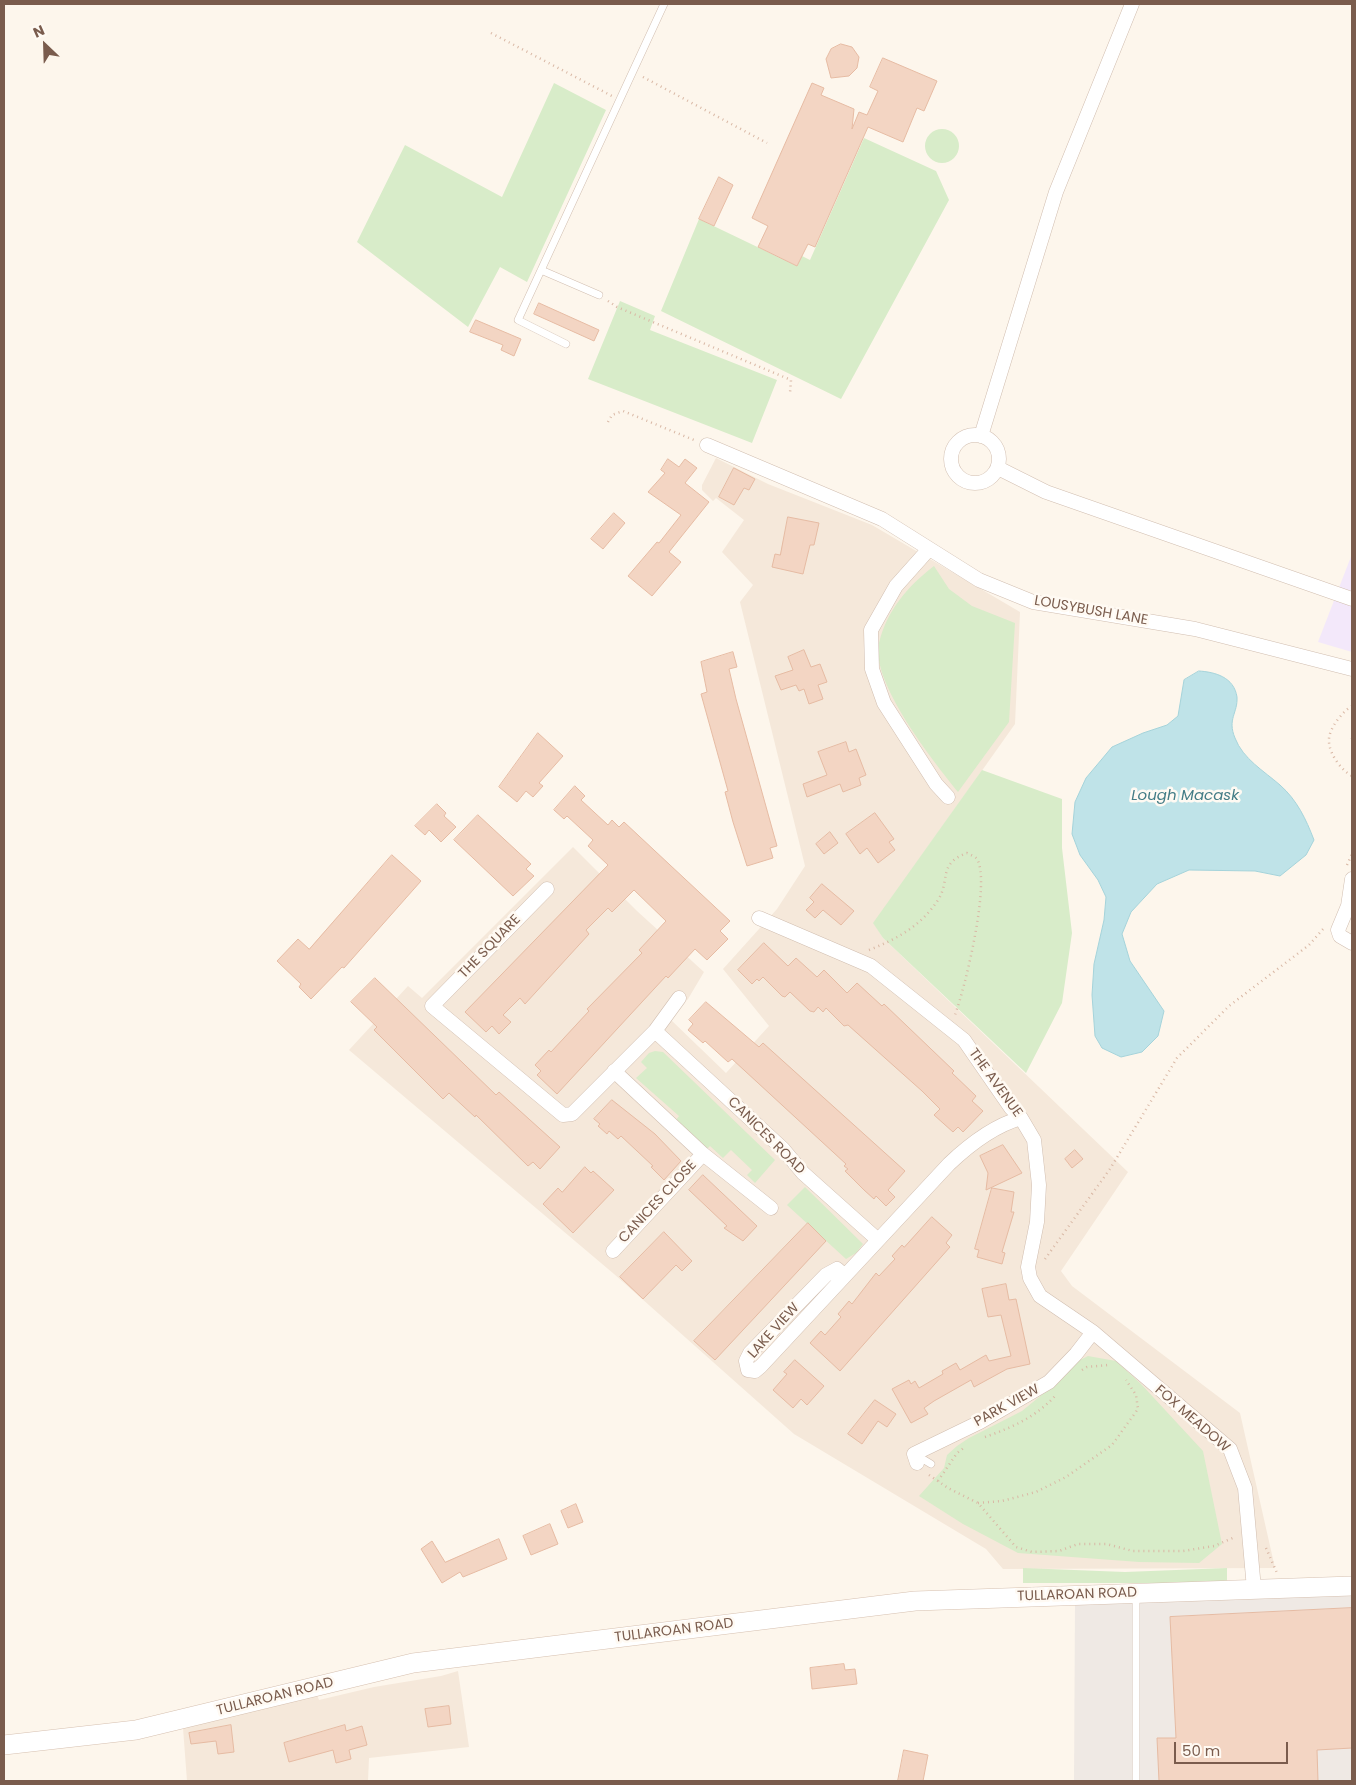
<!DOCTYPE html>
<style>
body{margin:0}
#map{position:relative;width:1356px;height:1785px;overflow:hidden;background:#fdf6ec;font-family:Poppins,sans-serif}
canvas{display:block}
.frame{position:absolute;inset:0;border:5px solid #7a5c4d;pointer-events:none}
.north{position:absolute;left:20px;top:20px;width:50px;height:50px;-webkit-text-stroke:4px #fffaf3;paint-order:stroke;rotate:336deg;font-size:14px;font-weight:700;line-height:20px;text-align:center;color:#7a5c4d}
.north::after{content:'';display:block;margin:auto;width:18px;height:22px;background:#7a5c4d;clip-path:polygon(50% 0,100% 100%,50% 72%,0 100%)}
.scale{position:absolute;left:1174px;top:1742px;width:114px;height:22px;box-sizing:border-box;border:2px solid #7a5c4d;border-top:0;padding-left:6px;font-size:15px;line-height:18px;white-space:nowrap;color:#7a5c4d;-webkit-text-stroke:4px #fffaf3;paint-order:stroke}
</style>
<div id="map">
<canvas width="1356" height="1785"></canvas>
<div class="frame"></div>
<div class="north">N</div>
<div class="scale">50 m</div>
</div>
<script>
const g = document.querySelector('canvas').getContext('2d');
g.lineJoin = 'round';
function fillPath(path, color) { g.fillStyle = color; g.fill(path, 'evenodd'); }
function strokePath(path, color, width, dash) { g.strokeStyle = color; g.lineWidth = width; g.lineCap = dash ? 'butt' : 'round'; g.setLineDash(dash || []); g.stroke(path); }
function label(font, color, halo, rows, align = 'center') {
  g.font = font + ' Poppins,sans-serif'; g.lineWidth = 5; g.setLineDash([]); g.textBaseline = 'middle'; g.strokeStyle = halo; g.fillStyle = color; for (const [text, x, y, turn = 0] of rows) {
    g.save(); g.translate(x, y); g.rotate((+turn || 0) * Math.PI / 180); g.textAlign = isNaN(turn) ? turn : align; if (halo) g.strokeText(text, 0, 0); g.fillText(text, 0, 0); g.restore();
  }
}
fillPath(new Path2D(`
 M 716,458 L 768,484 L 872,525 L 1020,612 L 1015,724 L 874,923 L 883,938 L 1128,1172 L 1061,1271 L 1072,1286 L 1240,1413 L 1275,1568 L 1003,1569 L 986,1549 L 794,1434 L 614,1274 L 349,1050 L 408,986 L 422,998 L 573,847 L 637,911 L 704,972 L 688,999 L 670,1019 L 726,1073 L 769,1026 L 723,969 L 777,909 L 805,866 L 740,602 L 753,585 L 722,552 L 744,520 L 716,498 L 713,501 L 702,490 L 702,485 Z
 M 458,1671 L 469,1747 L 369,1758 L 368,1781 L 187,1781 L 183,1728 L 317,1695 L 319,1700 L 374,1687 L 441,1676 Z`), '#f5e8da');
fillPath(new Path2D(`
 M 1352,1594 L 1352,1781 L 1074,1781 L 1075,1605 Z`), '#efe9e4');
fillPath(new Path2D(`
 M 1352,554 L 1352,652 L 1318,642 Z`), '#f3e8fa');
fillPath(new Path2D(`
 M 554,83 L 606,110 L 527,282 L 500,267 L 468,327 L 357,242 L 405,145 L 502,197 Z
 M925 146a17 17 0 1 1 34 0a17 17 0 1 1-34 0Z
 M 864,138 L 936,171 L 949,200 L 841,399 L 661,311 L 699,219 L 797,266 L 802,256 L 810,260 Z
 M 620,301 L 655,316 L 650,330 L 777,380 L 752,443 L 588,379 Z
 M 934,566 L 949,589 L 972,606 L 1015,623 L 1009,722 L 958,792 C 934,762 870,682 879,643 C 887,610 908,586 934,566 Z
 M 982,770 L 1062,799 L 1062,848 L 1072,933 L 1062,1003 L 1026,1073 L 883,938 L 873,923 Z
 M 655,1051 L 663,1052 L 775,1160 L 755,1183 L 747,1175 L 752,1170 L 731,1150 L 723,1158 L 710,1146 L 707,1149 L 676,1120 L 679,1116 L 636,1078 L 647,1068 L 641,1062 L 649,1053 Z
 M 805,1187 L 863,1244 L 856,1253 L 846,1259 L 787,1205 Z
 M 1088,1356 L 1116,1361 L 1141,1384 L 1203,1451 L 1222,1544 L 1199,1563 L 1139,1562 L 1018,1553 L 963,1524 L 919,1496 L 944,1468 L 947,1455 L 957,1446 L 969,1438 L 1022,1411 L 1066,1375 L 1076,1362 Z
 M 1023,1568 L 1125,1572 L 1227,1568 L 1227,1583 L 1023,1583 Z`), '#d8ecc9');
const water = new Path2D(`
 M 1199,671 C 1215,672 1234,677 1237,697 C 1238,713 1227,719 1235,738 C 1243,759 1264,771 1280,785 C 1297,800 1306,819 1314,840 L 1306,855 L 1280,876 L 1255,871 L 1189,870 L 1157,884 L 1131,912 L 1122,934 L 1130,961 L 1164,1011 L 1158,1036 L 1142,1052 L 1121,1057 L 1102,1048 L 1095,1036 L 1092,995 L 1094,964 L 1104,920 L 1106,897 L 1098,880 L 1080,855 L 1072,834 L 1075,802 L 1086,778 L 1112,747 L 1143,733 L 1167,725 L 1178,716 L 1184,680 Z`);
fillPath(water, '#bfe3e8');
strokePath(water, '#a5d3da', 1);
const building = new Path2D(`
 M 841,44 L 852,47 L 859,57 L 857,68 L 849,76 L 831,78 L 826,59 L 831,49 Z
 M 883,58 L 937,81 L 924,111 L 917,108 L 903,142 L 868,127 L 815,247 L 808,244 L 797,266 L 758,247 L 768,226 L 752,218 L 812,83 L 824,88 L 821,95 L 854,109 L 852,129 L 859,112 L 867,115 L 878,91 L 870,87 Z
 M 719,177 L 733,185 L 714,226 L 699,219 Z
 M 539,303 L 599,330 L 594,341 L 534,314 Z
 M 476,320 L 521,339 L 514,356 L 501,350 L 503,345 L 470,332 Z
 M 668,459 L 679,467 L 685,459 L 697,468 L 685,483 L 709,502 L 669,552 L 681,562 L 652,596 L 628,576 L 657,542 L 659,543 L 681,515 L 648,492 L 665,473 L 661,470 Z
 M 734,468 L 755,479 L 749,490 L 744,488 L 734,505 L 719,497 Z
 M 614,513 L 625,523 L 603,549 L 591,539 Z
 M 788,517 L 819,523 L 814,545 L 810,545 L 803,574 L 772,567 L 775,554 L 780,555 Z
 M 804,650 L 811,667 L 820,664 L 827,682 L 818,685 L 823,699 L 809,704 L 804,689 L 799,691 L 796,685 L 781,690 L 775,676 L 793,670 L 788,657 Z
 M 733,652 L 737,667 L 729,669 L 736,699 L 777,846 L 770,848 L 773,858 L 747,866 L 733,822 L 725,792 L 728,791 L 701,694 L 707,692 L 701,662 Z
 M 538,733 L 563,756 L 539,783 L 543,786 L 533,797 L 526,791 L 517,802 L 499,787 Z
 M 846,742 L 849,752 L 856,749 L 866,775 L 859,778 L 861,785 L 843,792 L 840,784 L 807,797 L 803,784 L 827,775 L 818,752 Z
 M 575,786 L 585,796 L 581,800 L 608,825 L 612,820 L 619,827 L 624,822 L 730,921 L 720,931 L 728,939 L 707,960 L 695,949 L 668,978 L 666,976 L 557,1094 L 537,1075 L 541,1071 L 535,1065 L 549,1050 L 551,1052 L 589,1011 L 587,1009 L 642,953 L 639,950 L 666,921 L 634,890 L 612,912 L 608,908 L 586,930 L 589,934 L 525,1004 L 520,998 L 503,1015 L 511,1022 L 499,1034 L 492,1026 L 486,1032 L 465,1012 L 608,865 L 588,846 L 593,840 L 567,816 L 564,819 L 554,810 Z
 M 437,804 L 446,813 L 444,816 L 456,827 L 441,842 L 429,830 L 425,835 L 415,826 Z
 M 875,813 L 894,839 L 889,842 L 895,850 L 878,863 L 867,848 L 860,854 L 846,834 Z
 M 478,815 L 531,864 L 526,869 L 534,876 L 513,896 L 454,840 Z
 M 830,832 L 838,843 L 824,854 L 816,844 Z
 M 392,855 L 421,881 L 344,968 L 342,967 L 311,999 L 299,987 L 301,984 L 277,961 L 298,939 L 309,949 Z
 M 822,884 L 854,911 L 841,925 L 823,910 L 815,918 L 806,910 L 814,902 L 810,898 Z
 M 764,943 L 788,966 L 796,958 L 817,977 L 824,970 L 847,993 L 857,983 L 882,1006 L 884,1004 L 954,1071 L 952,1073 L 976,1096 L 972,1101 L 983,1111 L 963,1132 L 958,1127 L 953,1132 L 934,1115 L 940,1109 L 922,1091 L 848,1025 L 844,1026 L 826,1008 L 823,1012 L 818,1007 L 814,1012 L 810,1011 L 790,992 L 785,997 L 782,996 L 763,977 L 759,981 L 757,979 L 752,984 L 738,970 Z
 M 375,978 L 496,1095 L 499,1092 L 560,1147 L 540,1169 L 533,1162 L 528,1166 L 476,1115 L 475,1117 L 449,1093 L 443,1099 L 374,1030 L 377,1027 L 351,1002 Z
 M 706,1002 L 759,1047 L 763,1043 L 905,1171 L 888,1190 L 895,1197 L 886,1206 L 876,1196 L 874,1199 L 864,1190 L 845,1171 L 848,1169 L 844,1166 L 846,1164 L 732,1059 L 728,1062 L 705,1041 L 703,1043 L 688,1030 L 693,1024 L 689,1020 Z
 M 612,1100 L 655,1134 L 681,1161 L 664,1180 L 651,1167 L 653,1166 L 621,1136 L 618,1139 L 609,1131 L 607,1134 L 598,1126 L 600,1124 L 594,1119 Z
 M 1003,1145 L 1022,1173 L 986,1190 L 988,1173 L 980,1156 Z
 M 1075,1150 L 1083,1159 L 1072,1168 L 1065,1159 Z
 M 585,1167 L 591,1173 L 593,1171 L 614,1190 L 573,1233 L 543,1204 L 558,1188 L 562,1192 Z
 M 703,1175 L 757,1226 L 743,1241 L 724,1228 L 727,1226 L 689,1190 Z
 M 992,1188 L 1014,1192 L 1011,1212 L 1014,1212 L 1002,1252 L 1005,1253 L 1002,1264 L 977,1257 L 979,1250 L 975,1249 Z
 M 932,1217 L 952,1235 L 946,1243 L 950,1247 L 840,1371 L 810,1343 L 821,1331 L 825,1335 L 841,1317 L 838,1314 L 849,1301 L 852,1304 L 876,1273 L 879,1276 L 895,1259 L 892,1256 L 902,1245 L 904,1247 Z
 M 808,1223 L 826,1241 L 715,1360 L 694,1341 Z
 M 664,1232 L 692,1261 L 682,1271 L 676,1265 L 643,1299 L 620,1277 Z
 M 1006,1284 L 1009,1300 L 1016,1299 L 1030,1364 L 1007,1369 L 974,1387 L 971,1380 L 934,1401 L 924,1408 L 928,1414 L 911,1423 L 892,1389 L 909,1380 L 911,1384 L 915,1381 L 919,1388 L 943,1374 L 942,1371 L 956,1363 L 960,1370 L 986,1355 L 989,1361 L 1011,1356 L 1001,1315 L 988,1317 L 982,1289 Z
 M 795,1360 L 824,1386 L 807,1405 L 801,1399 L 793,1408 L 773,1390 L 787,1374 L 784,1372 Z
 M 875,1400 L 896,1414 L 887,1427 L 878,1421 L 862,1444 L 848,1434 Z
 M 576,1504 L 583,1522 L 568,1528 L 561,1511 Z
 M 550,1524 L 558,1544 L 531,1555 L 523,1536 Z
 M 499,1539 L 507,1559 L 463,1577 L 460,1572 L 442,1583 L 421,1549 L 432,1541 L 445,1562 Z
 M 1352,1608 L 1352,1748 L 1317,1750 L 1318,1781 L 1159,1781 L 1157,1738 L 1176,1738 L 1170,1617 Z
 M 844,1664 L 845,1670 L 855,1669 L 857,1684 L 812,1689 L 810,1668 Z
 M 449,1706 L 451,1724 L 428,1727 L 425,1709 Z
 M 231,1725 L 234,1752 L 218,1754 L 216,1741 L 191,1744 L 189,1733 Z
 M 345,1725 L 346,1731 L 362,1726 L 367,1745 L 349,1750 L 351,1759 L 336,1763 L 333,1750 L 289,1762 L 284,1743 Z
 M 904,1750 L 928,1755 L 923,1781 L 898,1781 Z`);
fillPath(building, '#f3d5c3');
strokePath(building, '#e6bba3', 1);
const lane = new Path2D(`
 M 541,270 L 599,295
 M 566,344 L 518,320 L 664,4
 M 916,1455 L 931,1464
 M 1136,1594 L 1136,1781`);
const street = new Path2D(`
 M951 459a24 24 0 1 1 48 0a24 24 0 1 1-48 0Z
 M 981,436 L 1056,192 L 1132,4
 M 707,445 L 882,519 L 979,580 L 1033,602 L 1195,629 L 1352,669
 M 998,468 L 1046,492 L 1352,599
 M 929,549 L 896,586 L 871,630 L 872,669 L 884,703 L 936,784 L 948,797
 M 1352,879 L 1348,906 L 1338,930 L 1340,936 L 1352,943
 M 547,889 L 432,1006 L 563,1115 L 572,1114 L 655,1031 L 679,998
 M 759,918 L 871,966 L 964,1040 L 1011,1108 L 1021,1118 L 1034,1140 L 1039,1185 L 1037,1222 L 1028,1267 L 1030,1278 L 1040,1296 L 1093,1332 L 1230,1449 L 1245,1488 L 1254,1589
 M 655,1031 L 783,1149 L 803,1173 L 878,1240
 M 614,1071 L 703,1154 L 771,1208
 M 613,1251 L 703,1154
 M 844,1275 L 837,1269 L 826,1275 L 750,1353 L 746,1361 L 748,1370 L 755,1371 L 761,1366 L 949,1164 C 970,1144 993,1126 1021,1118
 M 917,1463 L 914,1454 L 980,1422 L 1049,1382 L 1076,1354 L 1093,1332`);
const secondary = new Path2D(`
 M 4,1745 L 136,1730 L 413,1663 L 915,1601 L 1352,1586`);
strokePath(lane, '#d1beb0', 8);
strokePath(street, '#d1beb0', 15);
strokePath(secondary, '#d6c0b0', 20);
strokePath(new Path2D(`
 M 491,33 L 612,96
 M 643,77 L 767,143
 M 608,301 L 617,307 L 791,380 L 790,393
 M 608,422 L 612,415 L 623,411 L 694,440
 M 1352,706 C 1343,711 1328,729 1329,741 C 1329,754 1342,771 1352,776
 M 1352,738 L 1352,739
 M 1347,865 L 1352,854
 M 869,950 C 897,939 921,926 938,900 C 951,880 937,864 967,853 C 970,855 975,856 977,859 C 991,882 965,988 955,1015
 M 1045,1259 L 1110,1169 L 1177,1058 L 1229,1006 L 1309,945 L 1324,928
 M 1082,1370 L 1087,1367 L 1108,1365
 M 985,1437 C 1011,1428 1036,1417 1055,1396
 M 929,1475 L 948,1488 L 978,1503 L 1016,1547 L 1032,1552 L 1059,1551 L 1078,1544 L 1106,1544 L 1133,1551 L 1183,1551 L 1214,1546 L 1235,1537
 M 938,1481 L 957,1453 L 965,1447
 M 978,1503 L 1002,1501 L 1036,1492 L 1066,1477 L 1112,1445 L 1138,1409 L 1136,1395 L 1126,1380
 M 1266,1548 L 1277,1573`), '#d9b8a5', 2.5, [1, 4]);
strokePath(lane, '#fff', 7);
strokePath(street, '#fff', 14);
strokePath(secondary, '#fff', 19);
label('14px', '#7a5c4d', '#fffaf3', [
 ["LOUSYBUSH LANE",1091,611,10],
 ["THE SQUARE",490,947,-46],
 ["THE AVENUE",995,1083,54],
 ["CANICES ROAD",766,1136,45],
 ["CANICES CLOSE",658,1202,-47],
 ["LAKE VIEW",774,1331,-48],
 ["PARK VIEW",1007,1406,-29],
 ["FOX MEADOW",1192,1419,41],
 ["TULLAROAN ROAD",1077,1595,-2],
 ["TULLAROAN ROAD",674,1631,-7],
 ["TULLAROAN ROAD",275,1697,-14]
]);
label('italic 15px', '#437c86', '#fffaf3', [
 ["Lough Macask",1185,796]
]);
</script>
